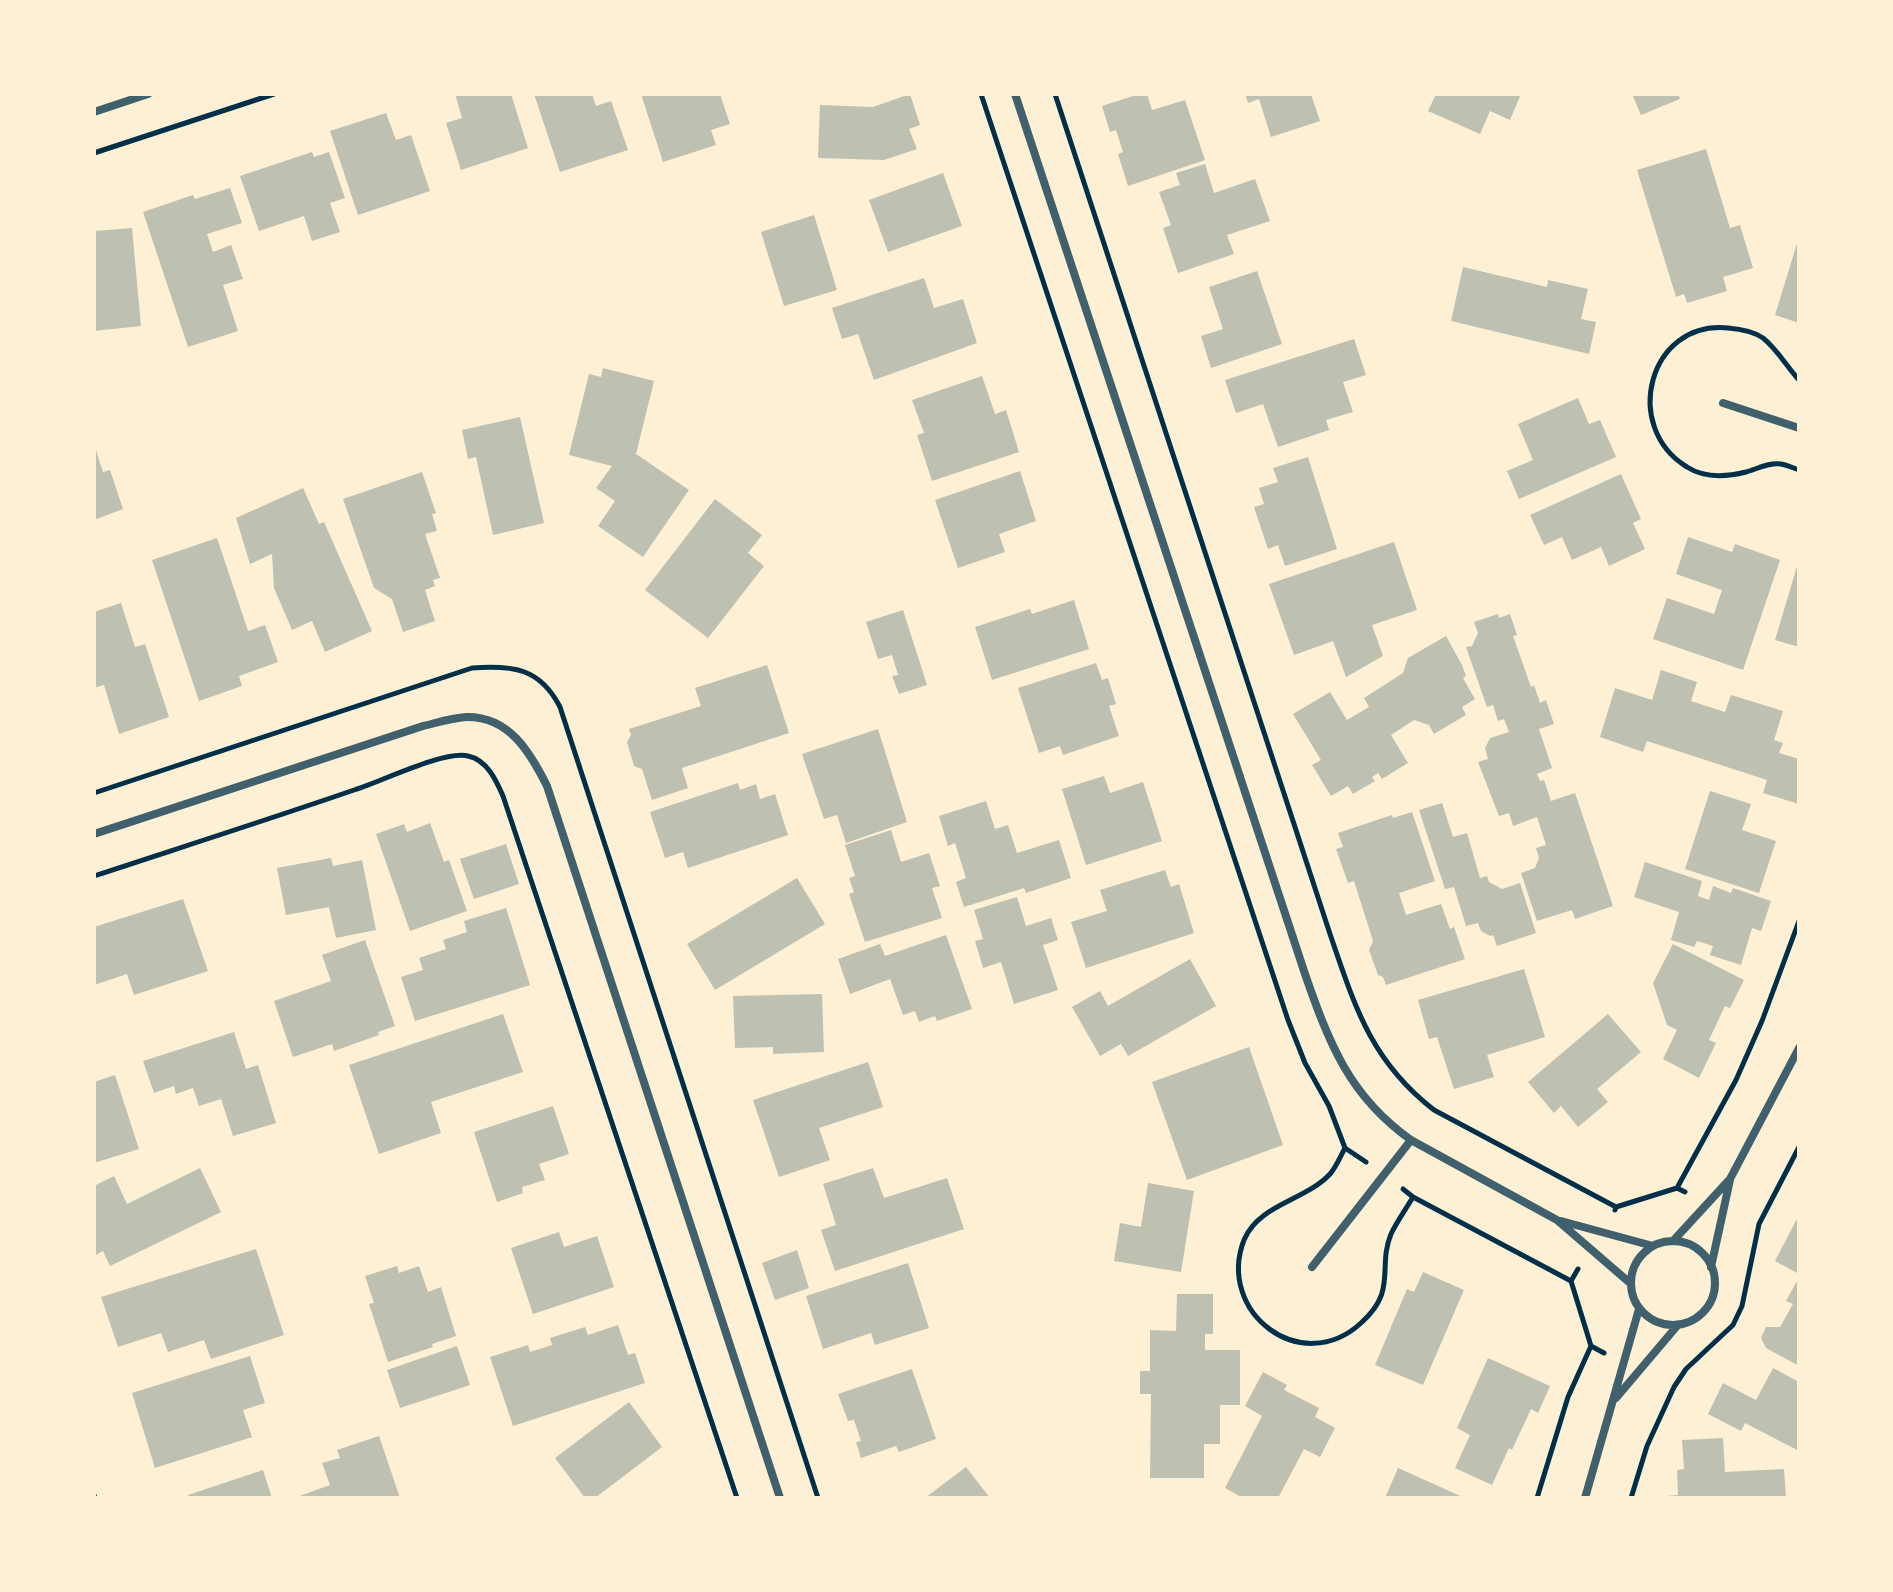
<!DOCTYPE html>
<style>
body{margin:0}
#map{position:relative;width:1893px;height:1592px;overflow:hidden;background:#fdf0d5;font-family:Inter,sans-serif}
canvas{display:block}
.frame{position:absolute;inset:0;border:96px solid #fdf0d5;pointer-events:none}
</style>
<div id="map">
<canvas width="1893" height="1592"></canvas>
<div class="frame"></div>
</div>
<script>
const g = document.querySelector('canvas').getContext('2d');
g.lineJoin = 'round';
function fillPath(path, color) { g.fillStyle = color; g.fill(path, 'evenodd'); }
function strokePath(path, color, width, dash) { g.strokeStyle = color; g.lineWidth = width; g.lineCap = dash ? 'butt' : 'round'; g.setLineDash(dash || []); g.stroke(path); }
fillPath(new Path2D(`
 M 455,94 L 511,94 L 528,148 L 461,170 L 446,123 L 462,118 Z
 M 534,94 L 592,94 L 596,106 L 611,101 L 628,150 L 560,172 Z
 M 641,94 L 720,94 L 730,124 L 711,130 L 716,145 L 663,162 Z
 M 910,94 L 920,125 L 909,129 L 917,149 L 884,160 L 818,158 L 820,105 L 873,107 Z
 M 1139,94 L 1147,94 L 1152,110 L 1185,100 L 1205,160 L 1128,186 L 1118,154 L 1123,152 L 1116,130 L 1110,132 L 1102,106 Z
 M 1245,94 L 1311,94 L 1320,121 L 1271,137 L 1259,99 L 1248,103 Z
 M 1436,94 L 1521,94 L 1510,120 L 1490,111 L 1480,134 L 1428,111 Z
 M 1632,94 L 1678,94 L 1680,99 L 1641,115 Z
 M 386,113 L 396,140 L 411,135 L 430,191 L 358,215 L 330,131 Z
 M 1706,149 L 1730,228 L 1740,225 L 1753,268 L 1723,277 L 1727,291 L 1687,303 L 1684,294 L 1676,297 L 1637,170 Z
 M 312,152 L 314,157 L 329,152 L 345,198 L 330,203 L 340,232 L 312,241 L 304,216 L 259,231 L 240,176 Z
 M 1205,164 L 1214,193 L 1255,179 L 1270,221 L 1227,235 L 1234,254 L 1178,273 L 1163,228 L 1171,225 L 1159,192 L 1180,185 L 1176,173 Z
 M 943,173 L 962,226 L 888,252 L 869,200 Z
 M 230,188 L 242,223 L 207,234 L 213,252 L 231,245 L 243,279 L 223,285 L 238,331 L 188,347 L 143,212 L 193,195 L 195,199 Z
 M 814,215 L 837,290 L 784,306 L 761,232 Z
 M 132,228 L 141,326 L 94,331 L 94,231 Z
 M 1799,237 L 1799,323 L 1775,315 Z
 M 1463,267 L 1547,287 L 1548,280 L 1588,289 L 1581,319 L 1596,322 L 1589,354 L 1451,321 Z
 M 1257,271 L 1282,344 L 1211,368 L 1201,336 L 1223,329 L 1209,287 Z
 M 924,278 L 934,308 L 963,299 L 977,343 L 874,380 L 858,334 L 842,339 L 832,308 Z
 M 1354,339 L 1366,375 L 1343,382 L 1353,412 L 1326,420 L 1329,430 L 1278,447 L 1263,404 L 1236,413 L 1225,380 Z
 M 603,368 L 654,381 L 636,454 L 689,490 L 643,557 L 598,526 L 615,501 L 596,488 L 612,466 L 569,455 L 589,374 L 601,377 Z
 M 982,376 L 995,414 L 1006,410 L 1019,452 L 932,481 L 917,435 L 924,433 L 912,400 Z
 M 1578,398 L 1589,424 L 1600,420 L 1616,457 L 1519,499 L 1507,471 L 1533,460 L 1518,424 Z
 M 520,417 L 544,523 L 493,535 L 476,457 L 468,459 L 462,430 Z
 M 95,447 L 103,472 L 110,470 L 123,509 L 94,520 Z
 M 1308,457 L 1337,549 L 1285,566 L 1278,545 L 1268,549 L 1254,507 L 1264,504 L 1259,488 L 1278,482 L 1273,468 Z
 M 1020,471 L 1036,521 L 999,534 L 1005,552 L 958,568 L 935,500 Z
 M 422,472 L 436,513 L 432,514 L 437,531 L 425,534 L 440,578 L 433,580 L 435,586 L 425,590 L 435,621 L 403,632 L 392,599 L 374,588 L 343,499 Z
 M 1621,474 L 1641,519 L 1633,523 L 1645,549 L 1609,566 L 1601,547 L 1572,560 L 1562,537 L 1544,545 L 1530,515 Z
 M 303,488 L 319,524 L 324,522 L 372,631 L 325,652 L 312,621 L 292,630 L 274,588 L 272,554 L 250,564 L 236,518 Z
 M 715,499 L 762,535 L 748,553 L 764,566 L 708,638 L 645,590 Z
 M 1688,537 L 1732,552 L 1735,544 L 1780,560 L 1743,670 L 1653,639 L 1667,598 L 1714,614 L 1722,590 L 1676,574 Z
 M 217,538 L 248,631 L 265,625 L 278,662 L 239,676 L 242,686 L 199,701 L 152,560 Z
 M 1394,542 L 1417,610 L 1372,625 L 1383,656 L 1346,677 L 1333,641 L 1294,655 L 1269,584 Z
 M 1798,563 L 1799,563 L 1799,647 L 1775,640 Z
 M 1074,600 L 1089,649 L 992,680 L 975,627 L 1030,609 L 1032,614 Z
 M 121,603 L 135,647 L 145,644 L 169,717 L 119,734 L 104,685 L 94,688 L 94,612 Z
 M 903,610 L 927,685 L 899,694 L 892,676 L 898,675 L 892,655 L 878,659 L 866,622 Z
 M 1498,614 L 1499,618 L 1510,614 L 1517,635 L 1513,636 L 1531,687 L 1534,685 L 1540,703 L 1546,700 L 1554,724 L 1539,729 L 1552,768 L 1537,774 L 1540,781 L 1544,780 L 1551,801 L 1575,793 L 1613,906 L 1575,919 L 1572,910 L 1537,921 L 1521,873 L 1535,868 L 1539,858 L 1536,848 L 1546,845 L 1537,817 L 1513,826 L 1509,813 L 1499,816 L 1478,762 L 1488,759 L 1485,748 L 1490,738 L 1509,732 L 1504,719 L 1498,721 L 1493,705 L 1487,707 L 1466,647 L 1472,646 L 1478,633 L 1474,622 Z
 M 1446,636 L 1462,665 L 1466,676 L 1463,678 L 1475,699 L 1462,707 L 1466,715 L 1434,734 L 1429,725 L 1414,720 L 1391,735 L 1408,763 L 1382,779 L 1378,773 L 1372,777 L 1375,781 L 1353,794 L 1348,786 L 1331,796 L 1312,765 L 1321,760 L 1293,714 L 1330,692 L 1347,720 L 1369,707 L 1364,698 L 1403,673 L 1408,658 Z
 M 1096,663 L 1102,680 L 1108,678 L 1116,704 L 1109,706 L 1119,736 L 1063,755 L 1060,746 L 1039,753 L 1018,688 Z
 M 767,665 L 789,733 L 682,768 L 688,788 L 652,800 L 642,769 L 634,766 L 627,742 L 631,735 L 629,729 L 701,706 L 695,688 Z
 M 1661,670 L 1697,682 L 1691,701 L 1725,712 L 1731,695 L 1783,711 L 1774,740 L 1783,743 L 1779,753 L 1799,759 L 1799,804 L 1763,793 L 1767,780 L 1647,741 L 1643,752 L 1600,737 L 1615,688 L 1652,700 Z
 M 878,729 L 907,822 L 846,843 L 837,815 L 824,819 L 802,754 Z
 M 1104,776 L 1110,793 L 1143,782 L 1162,841 L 1086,865 L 1062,789 Z
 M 738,783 L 740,790 L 756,784 L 760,799 L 775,794 L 788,835 L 688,868 L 683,852 L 665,858 L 650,812 Z
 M 1710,791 L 1751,804 L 1742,830 L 1776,841 L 1759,893 L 1685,869 Z
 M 986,801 L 995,829 L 1008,825 L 1017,853 L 1059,840 L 1071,878 L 1026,893 L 1024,888 L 964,907 L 956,882 L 966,878 L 955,843 L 948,846 L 939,816 Z
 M 1442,803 L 1453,837 L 1467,833 L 1480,878 L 1487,876 L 1489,882 L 1502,889 L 1520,883 L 1536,933 L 1497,946 L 1493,935 L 1490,936 L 1481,931 L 1478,923 L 1466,926 L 1454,887 L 1445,889 L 1419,810 Z
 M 1412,812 L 1435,881 L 1399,893 L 1406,915 L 1441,904 L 1450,929 L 1454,927 L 1465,959 L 1386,985 L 1383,977 L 1378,975 L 1369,950 L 1373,941 L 1354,881 L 1348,883 L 1336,849 L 1343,847 L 1338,833 L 1392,815 L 1393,818 Z
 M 430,823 L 444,862 L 449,860 L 467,911 L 410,931 L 376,834 L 404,824 L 407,832 Z
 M 891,830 L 901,862 L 929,853 L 940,886 L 932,888 L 942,918 L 865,942 L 849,894 L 854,892 L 849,878 L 855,876 L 845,845 Z
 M 506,844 L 519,884 L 474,899 L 460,859 Z
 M 331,858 L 333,866 L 362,860 L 376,930 L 336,938 L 329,907 L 286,915 L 277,868 Z
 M 1645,862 L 1702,881 L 1698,896 L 1709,900 L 1713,886 L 1731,893 L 1733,888 L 1771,901 L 1761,931 L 1752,928 L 1741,965 L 1710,955 L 1713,946 L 1697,941 L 1694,947 L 1671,940 L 1679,912 L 1634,897 Z
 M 1165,870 L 1171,887 L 1179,884 L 1194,933 L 1086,968 L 1071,922 L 1107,911 L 1100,890 Z
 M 797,878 L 825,924 L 715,990 L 687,944 Z
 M 1017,897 L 1026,926 L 1051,918 L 1058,940 L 1043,945 L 1058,990 L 1014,1004 L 1001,962 L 983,968 L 975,941 L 983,939 L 974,910 Z
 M 183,899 L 208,971 L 134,995 L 127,974 L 94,985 L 94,927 Z
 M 506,908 L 530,985 L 415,1021 L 401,977 L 423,970 L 419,958 L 446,949 L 443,940 L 467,932 L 464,921 Z
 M 946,935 L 972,1009 L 937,1021 L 935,1016 L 919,1022 L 915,1011 L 903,1015 L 890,979 L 850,994 L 838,959 L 880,944 L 885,956 Z
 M 365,940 L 395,1026 L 378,1032 L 379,1035 L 334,1051 L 332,1044 L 293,1057 L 274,1001 L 331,981 L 322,955 Z
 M 1673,944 L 1744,980 L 1730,1008 L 1725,1006 L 1709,1040 L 1716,1043 L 1699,1078 L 1663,1059 L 1677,1030 L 1667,1025 L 1653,983 Z
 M 1190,959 L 1216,1006 L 1128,1056 L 1121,1044 L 1100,1056 L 1072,1007 L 1100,991 L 1108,1006 Z
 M 1524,969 L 1545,1037 L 1487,1055 L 1494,1077 L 1454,1089 L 1437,1037 L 1429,1039 L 1418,1000 Z
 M 822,994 L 824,1052 L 773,1054 L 773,1047 L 735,1048 L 733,996 Z
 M 503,1014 L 523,1072 L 431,1102 L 441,1133 L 379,1154 L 349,1065 Z
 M 1608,1014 L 1641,1052 L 1597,1089 L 1608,1102 L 1578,1127 L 1561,1106 L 1554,1113 L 1528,1082 Z
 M 234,1032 L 246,1069 L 258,1065 L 276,1123 L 233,1136 L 221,1099 L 199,1106 L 193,1088 L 176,1094 L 174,1086 L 154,1093 L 143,1061 Z
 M 1249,1047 L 1283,1145 L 1187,1180 L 1152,1082 Z
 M 868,1062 L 883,1107 L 819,1128 L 830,1160 L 779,1177 L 753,1100 Z
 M 115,1075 L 139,1149 L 94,1163 L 94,1082 Z
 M 553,1106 L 569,1154 L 539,1164 L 545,1180 L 522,1187 L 523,1193 L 497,1202 L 474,1132 Z
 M 200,1168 L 221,1212 L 110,1266 L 103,1251 L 96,1255 L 94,1186 L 114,1176 L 127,1204 Z
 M 873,1168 L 884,1198 L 947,1178 L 964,1229 L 835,1271 L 821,1230 L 836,1225 L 823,1184 Z
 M 1148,1183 L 1194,1191 L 1181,1272 L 1114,1261 L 1120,1223 L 1141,1227 Z
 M 1799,1215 L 1799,1274 L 1775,1261 Z
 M 559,1232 L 564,1247 L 597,1236 L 614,1287 L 533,1314 L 511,1248 Z
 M 256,1249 L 284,1335 L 211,1359 L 204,1340 L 168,1352 L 161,1333 L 118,1347 L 101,1297 Z
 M 797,1250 L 809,1288 L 775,1300 L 762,1263 Z
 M 908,1263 L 929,1328 L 875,1345 L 871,1333 L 823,1349 L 806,1296 Z
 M 397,1266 L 399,1273 L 419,1266 L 428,1292 L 441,1287 L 456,1336 L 432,1344 L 433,1347 L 388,1362 L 369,1304 L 374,1303 L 365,1276 Z
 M 1423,1272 L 1464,1290 L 1423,1385 L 1375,1365 L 1407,1289 L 1414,1292 Z
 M 1797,1281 L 1799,1282 L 1799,1366 L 1766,1348 L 1761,1338 L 1766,1327 L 1780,1327 L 1793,1304 L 1786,1301 Z
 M 1177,1294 L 1213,1294 L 1213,1334 L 1205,1334 L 1205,1350 L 1240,1350 L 1240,1405 L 1220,1405 L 1220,1444 L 1204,1444 L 1204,1478 L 1150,1478 L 1151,1394 L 1140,1394 L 1140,1371 L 1150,1371 L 1150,1330 L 1176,1331 Z
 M 618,1325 L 628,1355 L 635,1353 L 645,1383 L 513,1426 L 490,1357 L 528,1345 L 530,1352 L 552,1345 L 550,1338 L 585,1327 L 588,1335 Z
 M 457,1346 L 470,1385 L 400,1408 L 387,1370 Z
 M 250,1356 L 265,1403 L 243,1410 L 252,1437 L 155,1468 L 132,1393 Z
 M 1488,1358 L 1550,1386 L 1538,1413 L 1531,1409 L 1512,1450 L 1509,1448 L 1492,1485 L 1455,1468 L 1470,1435 L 1457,1428 Z
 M 1773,1368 L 1799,1382 L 1799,1451 L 1745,1423 L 1741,1431 L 1708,1414 L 1723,1383 L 1756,1400 Z
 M 912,1369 L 936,1439 L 899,1452 L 896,1446 L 861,1458 L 856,1442 L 861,1441 L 854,1420 L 848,1421 L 838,1394 Z
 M 1263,1372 L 1287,1385 L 1284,1390 L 1319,1408 L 1315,1417 L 1335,1428 L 1320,1457 L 1304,1449 L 1278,1498 L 1243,1498 L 1225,1488 L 1262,1416 L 1245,1406 Z
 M 629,1402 L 662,1447 L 595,1498 L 585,1498 L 555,1458 Z
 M 379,1436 L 400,1498 L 294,1498 L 330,1485 L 322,1463 L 340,1458 L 337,1450 Z
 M 1723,1438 L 1725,1472 L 1784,1469 L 1786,1498 L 1666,1498 L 1666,1496 L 1678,1495 L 1677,1470 L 1684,1469 L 1682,1440 Z
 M 966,1467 L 990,1498 L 925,1498 Z
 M 1398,1468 L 1465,1498 L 1385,1498 Z
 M 263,1470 L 272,1498 L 189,1498 L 188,1495 Z`), '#bec0b2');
strokePath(new Path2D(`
 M 981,94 L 1288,1020 L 1305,1063 L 1329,1106 L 1345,1148
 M 1055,94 L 1330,934 C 1355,1007 1371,1061 1434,1110 L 1616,1207
 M 94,153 L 274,94
 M 1799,380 C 1787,367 1777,349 1763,338 C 1753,331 1740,329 1728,328 C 1649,320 1621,427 1687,467 C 1704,478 1726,477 1746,472 C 1757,469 1769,462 1781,464 C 1787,465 1793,468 1799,470
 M 94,793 L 472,668 C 513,665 540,668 560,707 L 818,1498
 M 94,876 C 182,847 270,819 357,789 C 382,781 445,750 468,756 C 487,760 496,780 503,796 L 737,1498
 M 1366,1162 L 1345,1148 C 1340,1157 1336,1167 1330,1174 C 1305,1201 1259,1204 1244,1240 C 1216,1312 1301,1378 1361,1323 C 1398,1290 1377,1268 1391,1234 C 1397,1221 1406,1209 1413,1197
 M 1403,1189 L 1413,1197 L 1571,1281 L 1578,1269
 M 1685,1192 L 1677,1188 L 1736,1080 L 1762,1021 L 1799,921
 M 1615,1210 L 1616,1207 L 1677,1188
 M 1571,1281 L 1591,1346 L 1604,1353
 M 94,1495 L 95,1498
 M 1537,1498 L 1568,1397 L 1591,1346
 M 1631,1498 L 1647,1446 L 1674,1387 L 1686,1369 L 1733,1325 L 1742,1306 L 1759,1224 L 1799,1147`), '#003049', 5);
strokePath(new Path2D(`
 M 1015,94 L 1305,974 C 1329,1043 1349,1096 1411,1140 L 1557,1220 L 1630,1283
 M 94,112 L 148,94
 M 1723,403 L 1799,428
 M 94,834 L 423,726 C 436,723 451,718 466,717 C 509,716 530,752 547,786 L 780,1498
 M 1561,1221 L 1653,1246
 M 1673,1241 L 1730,1179 L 1799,1048
 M1631 1283a42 42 0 1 1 84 0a42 42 0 1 1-84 0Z
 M 1312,1267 L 1411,1140
 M 1711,1267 L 1730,1180
 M 1616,1398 L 1677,1326
 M 1585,1498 L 1639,1309`), '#3f606c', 8);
</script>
